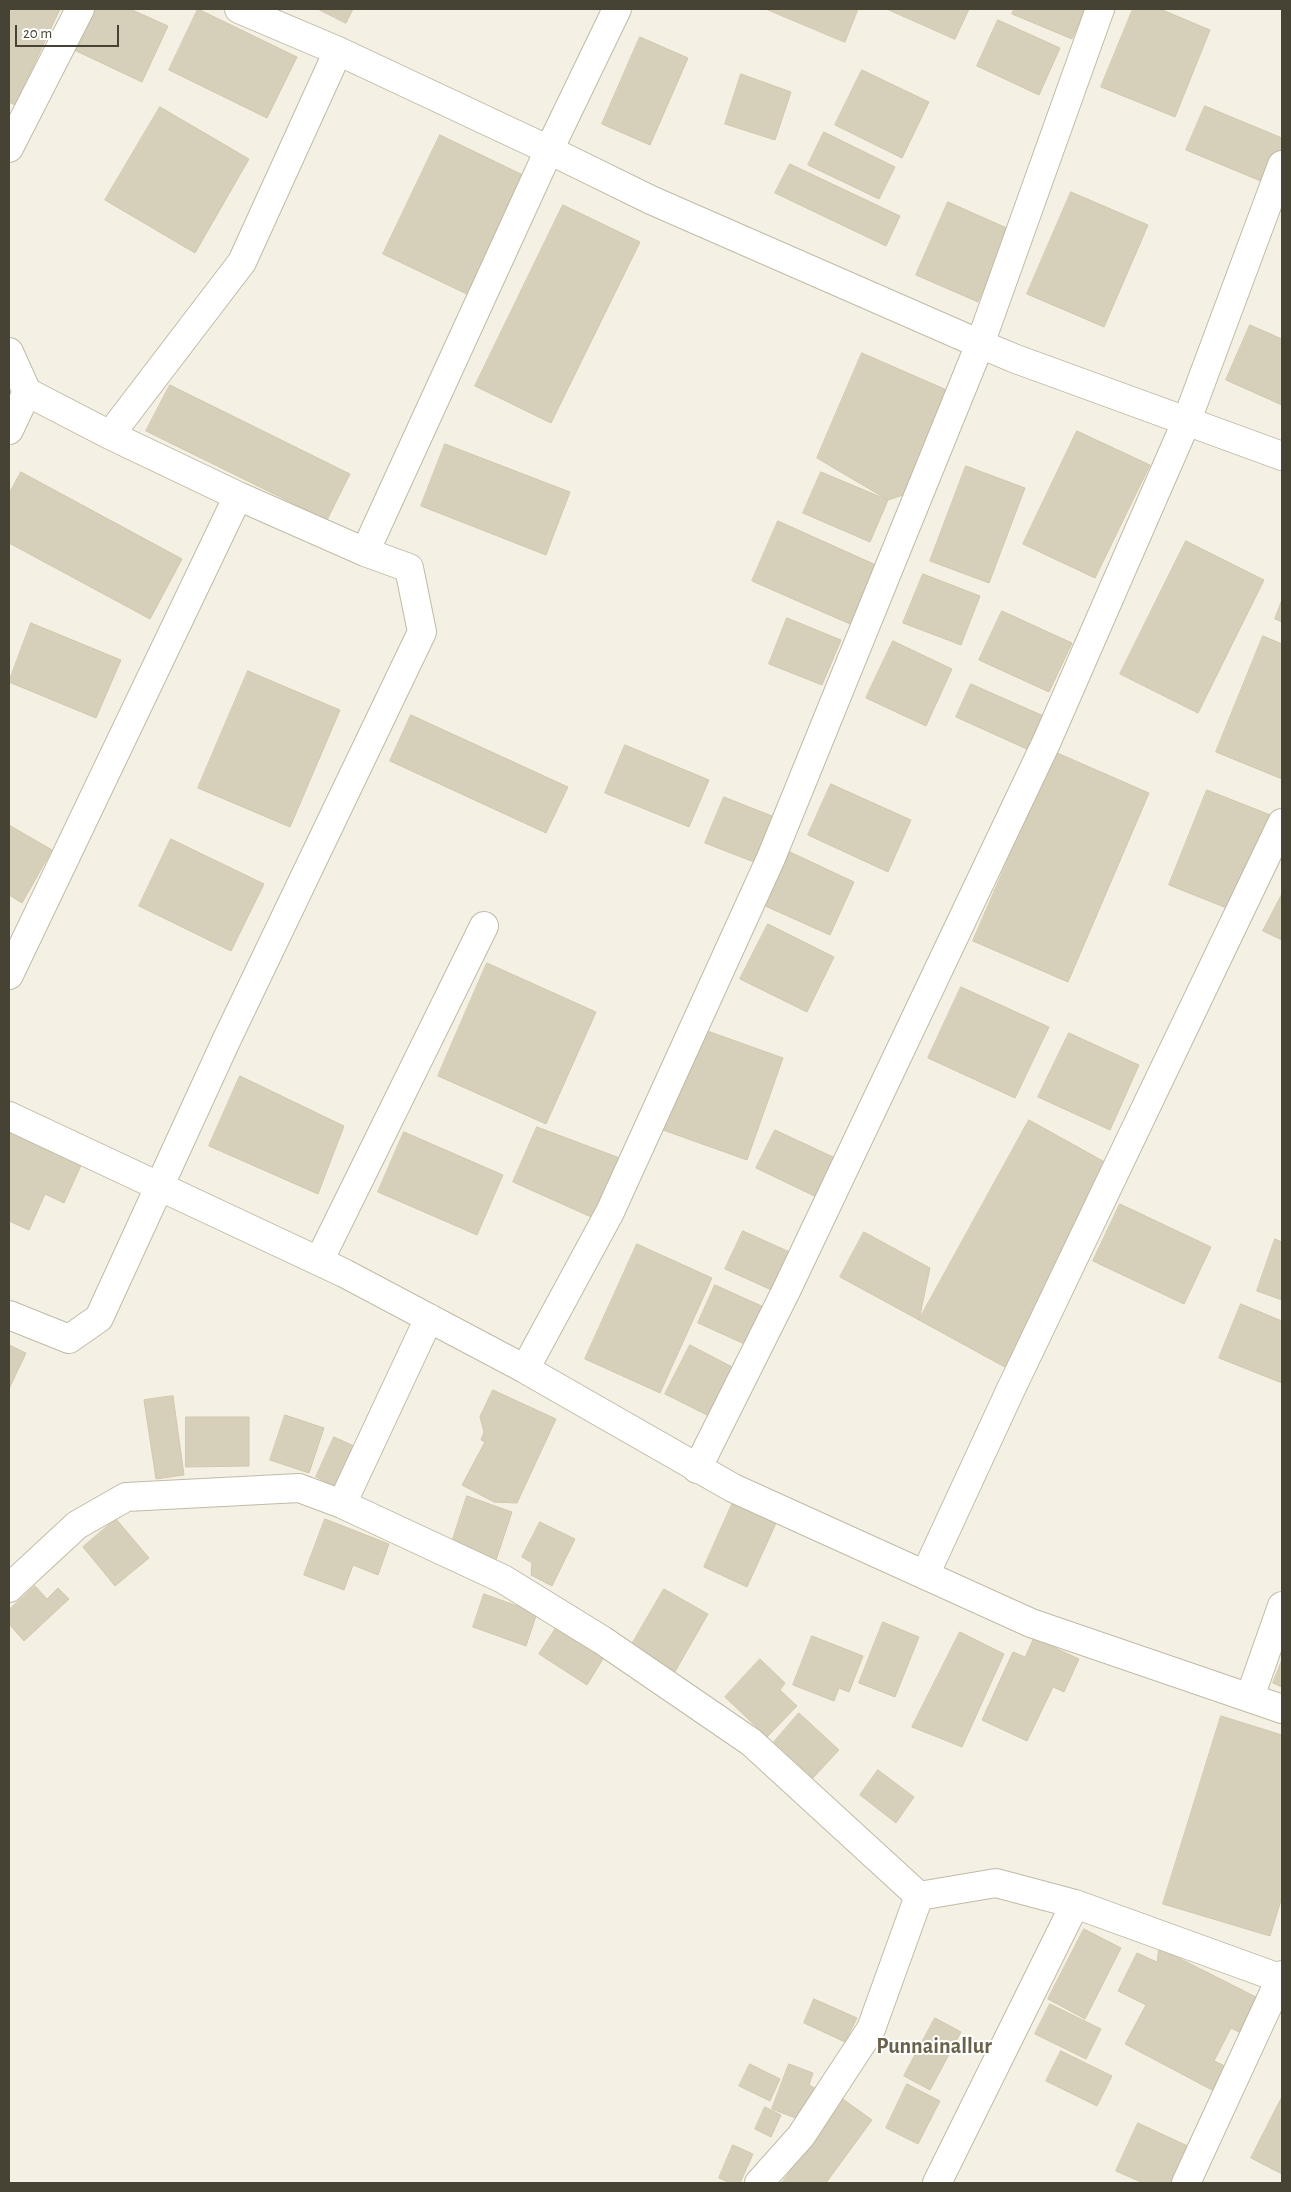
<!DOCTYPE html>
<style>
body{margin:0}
#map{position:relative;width:1291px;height:2192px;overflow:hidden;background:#f4f1e4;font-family:"Alegreya Sans",sans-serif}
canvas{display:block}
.frame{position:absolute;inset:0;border:10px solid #464234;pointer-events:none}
.scale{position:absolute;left:15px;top:25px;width:104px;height:22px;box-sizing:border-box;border:2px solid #464234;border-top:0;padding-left:6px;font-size:15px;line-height:18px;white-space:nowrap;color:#464234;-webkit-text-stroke:4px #fff;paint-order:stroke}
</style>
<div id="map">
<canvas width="1291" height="2192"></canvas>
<div class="frame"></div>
<div class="scale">20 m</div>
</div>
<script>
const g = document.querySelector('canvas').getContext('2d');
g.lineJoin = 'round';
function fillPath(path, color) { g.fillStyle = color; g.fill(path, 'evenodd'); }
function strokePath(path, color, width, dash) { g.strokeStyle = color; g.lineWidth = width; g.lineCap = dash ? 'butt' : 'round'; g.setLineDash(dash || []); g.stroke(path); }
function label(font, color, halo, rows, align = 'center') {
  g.font = font + ' "Alegreya Sans",sans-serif'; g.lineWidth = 4; g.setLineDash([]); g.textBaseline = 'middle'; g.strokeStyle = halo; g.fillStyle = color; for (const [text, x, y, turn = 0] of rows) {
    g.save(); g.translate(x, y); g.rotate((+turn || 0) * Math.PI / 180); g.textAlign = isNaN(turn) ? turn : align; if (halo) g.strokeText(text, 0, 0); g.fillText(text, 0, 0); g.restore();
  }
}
const building = new Path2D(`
 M 9,9 L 60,9 L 15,105 L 9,102 Z
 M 91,9 L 130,9 L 168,26 L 142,82 L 72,49 Z
 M 198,9 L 297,57 L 267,118 L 169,70 Z
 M 318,9 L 353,9 L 346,23 Z
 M 766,9 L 858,9 L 845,42 Z
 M 887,9 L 969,9 L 955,39 Z
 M 1014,9 L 1085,9 L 1072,39 L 1012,14 Z
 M 1133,9 L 1160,9 L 1210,30 L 1175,117 L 1101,87 Z
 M 998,20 L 1060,48 L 1039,95 L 977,66 Z
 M 640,37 L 688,58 L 650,145 L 602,124 Z
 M 862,70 L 929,102 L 902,158 L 835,125 Z
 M 741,74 L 791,92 L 775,140 L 725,124 Z
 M 1205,106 L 1282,138 L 1282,149 L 1268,184 L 1186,150 Z
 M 160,107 L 249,159 L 195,253 L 105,200 Z
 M 824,132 L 895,167 L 879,199 L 808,165 Z
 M 440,135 L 527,177 L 471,296 L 383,254 Z
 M 790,164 L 900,216 L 886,246 L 775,193 Z
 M 1071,192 L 1148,225 L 1104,327 L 1027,294 Z
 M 948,202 L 1009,229 L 978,302 L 916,275 Z
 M 563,205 L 640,242 L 551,423 L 475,386 Z
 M 1250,325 L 1282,339 L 1282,405 L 1226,380 Z
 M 862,353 L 949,391 L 903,495 L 888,500 L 817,458 Z
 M 170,385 L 350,474 L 327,520 L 146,431 Z
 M 1077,431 L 1150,465 L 1095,578 L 1023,544 Z
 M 445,444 L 570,492 L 546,555 L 421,506 Z
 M 966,466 L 1025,488 L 989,583 L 930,561 Z
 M 21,472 L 182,559 L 150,619 L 9,543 L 9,494 Z
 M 821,472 L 888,500 L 870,542 L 803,513 Z
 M 778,521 L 876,565 L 850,624 L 752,581 Z
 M 1186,541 L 1264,580 L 1198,713 L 1120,674 Z
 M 923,574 L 980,596 L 961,645 L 903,623 Z
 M 1282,600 L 1282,622 L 1275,619 Z
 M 1002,611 L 1072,643 L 1049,692 L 979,660 Z
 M 787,618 L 841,640 L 822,685 L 769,664 Z
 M 31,623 L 121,660 L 96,718 L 9,682 Z
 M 1263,636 L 1282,644 L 1282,779 L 1216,752 Z
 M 893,641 L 952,669 L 926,726 L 866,698 Z
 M 248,671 L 340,710 L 290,827 L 198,788 Z
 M 971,684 L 1055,721 L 1040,755 L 956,717 Z
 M 411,715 L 568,787 L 546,833 L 390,761 Z
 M 625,745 L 709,780 L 689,827 L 605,793 Z
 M 1055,752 L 1149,793 L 1068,982 L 973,941 Z
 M 831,784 L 911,820 L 888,872 L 808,835 Z
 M 1207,790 L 1273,816 L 1234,911 L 1169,885 Z
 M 724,797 L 777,818 L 759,864 L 705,843 Z
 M 9,825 L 52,850 L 22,903 L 9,895 Z
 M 171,839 L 264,884 L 231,951 L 139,906 Z
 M 788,851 L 854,882 L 830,935 L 763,905 Z
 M 1282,894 L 1282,940 L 1263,931 Z
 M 768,924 L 834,957 L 807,1012 L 740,979 Z
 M 487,963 L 596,1012 L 546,1124 L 438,1076 Z
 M 961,987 L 1049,1027 L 1015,1098 L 928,1058 Z
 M 699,1028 L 783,1058 L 747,1160 L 663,1130 Z
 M 1069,1033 L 1139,1065 L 1110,1130 L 1038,1097 Z
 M 240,1076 L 344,1126 L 318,1194 L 209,1146 Z
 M 1029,1120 L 1121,1171 L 1012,1371 L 919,1320 Z
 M 9,1127 L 83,1161 L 64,1203 L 45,1194 L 29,1230 L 9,1221 Z
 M 537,1127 L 625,1160 L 598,1220 L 513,1182 Z
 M 775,1130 L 846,1163 L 827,1202 L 756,1168 Z
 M 404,1132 L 503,1175 L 477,1235 L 378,1192 Z
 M 1120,1204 L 1211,1247 L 1184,1304 L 1093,1261 Z
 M 743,1231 L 794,1254 L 776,1292 L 725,1269 Z
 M 864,1232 L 930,1268 L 919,1320 L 840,1277 Z
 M 1275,1239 L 1282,1242 L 1282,1300 L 1257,1291 Z
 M 637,1244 L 712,1278 L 660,1393 L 585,1359 Z
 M 715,1285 L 766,1308 L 749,1346 L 698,1323 Z
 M 1241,1304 L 1282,1321 L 1282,1383 L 1219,1358 Z
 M 9,1345 L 26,1353 L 9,1389 Z
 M 690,1345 L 738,1370 L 713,1418 L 665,1394 Z
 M 493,1390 L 556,1419 L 517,1503 L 494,1502 L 462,1485 L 485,1442 L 481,1440 L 484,1432 L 480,1417 Z
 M 173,1396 L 184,1475 L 156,1479 L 144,1400 Z
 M 285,1415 L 324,1428 L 309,1473 L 270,1460 Z
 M 186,1417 L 249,1417 L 249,1466 L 186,1467 Z
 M 334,1437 L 354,1446 L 335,1486 L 316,1477 Z
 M 467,1496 L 512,1512 L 496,1560 L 451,1545 Z
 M 734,1500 L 777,1521 L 747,1587 L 704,1567 Z
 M 116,1519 L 149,1558 L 115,1586 L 83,1547 Z
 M 325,1519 L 389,1544 L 378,1575 L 353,1565 L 344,1590 L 304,1575 Z
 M 540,1522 L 575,1539 L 552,1586 L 531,1575 L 532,1563 L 522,1557 Z
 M 35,1586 L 47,1599 L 58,1588 L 69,1599 L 24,1641 L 9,1624 L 9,1610 Z
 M 664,1589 L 708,1614 L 672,1677 L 628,1651 Z
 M 484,1594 L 537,1613 L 526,1646 L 473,1627 Z
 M 883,1622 L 919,1637 L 895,1697 L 859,1683 Z
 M 558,1625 L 606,1654 L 587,1685 L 539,1654 Z
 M 960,1632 L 1004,1654 L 962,1747 L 912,1727 Z
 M 812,1636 L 863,1656 L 849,1692 L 839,1688 L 834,1701 L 793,1685 Z
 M 1034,1638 L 1079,1659 L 1064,1692 L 1053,1687 L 1027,1741 L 982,1720 L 1013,1652 L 1025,1657 Z
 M 760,1659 L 785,1683 L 780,1690 L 797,1706 L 767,1737 L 725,1697 Z
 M 1282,1660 L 1282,1687 L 1273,1683 Z
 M 799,1713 L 839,1750 L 813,1778 L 774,1742 Z
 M 1221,1716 L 1282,1735 L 1282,1897 L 1270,1936 L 1163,1904 Z
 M 878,1770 L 914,1797 L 896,1823 L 860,1795 Z
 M 1084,1929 L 1121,1948 L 1085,2019 L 1048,1999 Z
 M 1159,1948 L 1256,1997 L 1239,2032 L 1231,2028 L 1214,2061 L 1225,2066 L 1212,2090 L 1125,2044 L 1146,2005 L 1118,1991 L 1137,1953 L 1157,1962 Z
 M 814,1999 L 857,2018 L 845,2042 L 804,2023 Z
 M 1050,2004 L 1101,2029 L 1086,2059 L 1035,2034 Z
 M 935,2018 L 961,2032 L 930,2090 L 904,2076 Z
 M 1061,2051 L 1112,2076 L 1097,2106 L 1046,2081 Z
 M 750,2064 L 780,2079 L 770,2101 L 739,2086 Z
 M 789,2064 L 813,2073 L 809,2085 L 815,2088 L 803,2121 L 772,2109 Z
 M 907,2084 L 940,2101 L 918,2144 L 886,2128 Z
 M 1282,2097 L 1282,2174 L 1251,2158 Z
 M 843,2099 L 872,2120 L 826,2183 L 782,2183 Z
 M 765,2107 L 781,2115 L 771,2137 L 755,2129 Z
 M 1138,2123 L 1192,2148 L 1176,2183 L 1143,2183 L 1116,2171 Z
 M 733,2145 L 753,2154 L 740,2183 L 730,2183 L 719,2178 Z`);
fillPath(building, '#d6cfb9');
strokePath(building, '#d1c8ab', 1);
const minor = new Path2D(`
 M 239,9 L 338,51 L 549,150 L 651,200 L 980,344 L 1016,359 L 1282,456
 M 9,148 L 80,9
 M 9,352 L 27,392 L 110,435 L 238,496 L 365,552 L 409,568 L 422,632 L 226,1041 L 99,1318 L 69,1339 L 9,1315
 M 9,430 L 27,392
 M 110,435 L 242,262 L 338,51
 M 365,552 L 549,150 L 617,9
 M 9,975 L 238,496
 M 9,1116 L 344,1273 L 525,1369 L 733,1488 L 1031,1623 L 1282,1709
 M 319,1261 L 484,926
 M 525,1369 L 610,1212 L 771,858 L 980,344 L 1100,9
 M 697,1469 L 787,1289 L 1047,741 L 1187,420 L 1282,165
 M 342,1504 L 429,1318
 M 925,1575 L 1011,1389 L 1282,823
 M 9,1588 L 77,1525 L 126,1497 L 299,1488 L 342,1504 L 503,1579 L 602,1640 L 751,1742 L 919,1896 L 871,2029 L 801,2136 L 759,2183
 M 1250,1697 L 1282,1606
 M 919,1896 L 996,1883 L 1075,1904 L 1282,1979
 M 937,2183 L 1075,1904
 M 1186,2183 L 1282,1975`);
strokePath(minor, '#c0bba6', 30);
strokePath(minor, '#fff', 28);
label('bold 22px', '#6a624a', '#fff', [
 ["Punnainallur",934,2046]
]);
</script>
